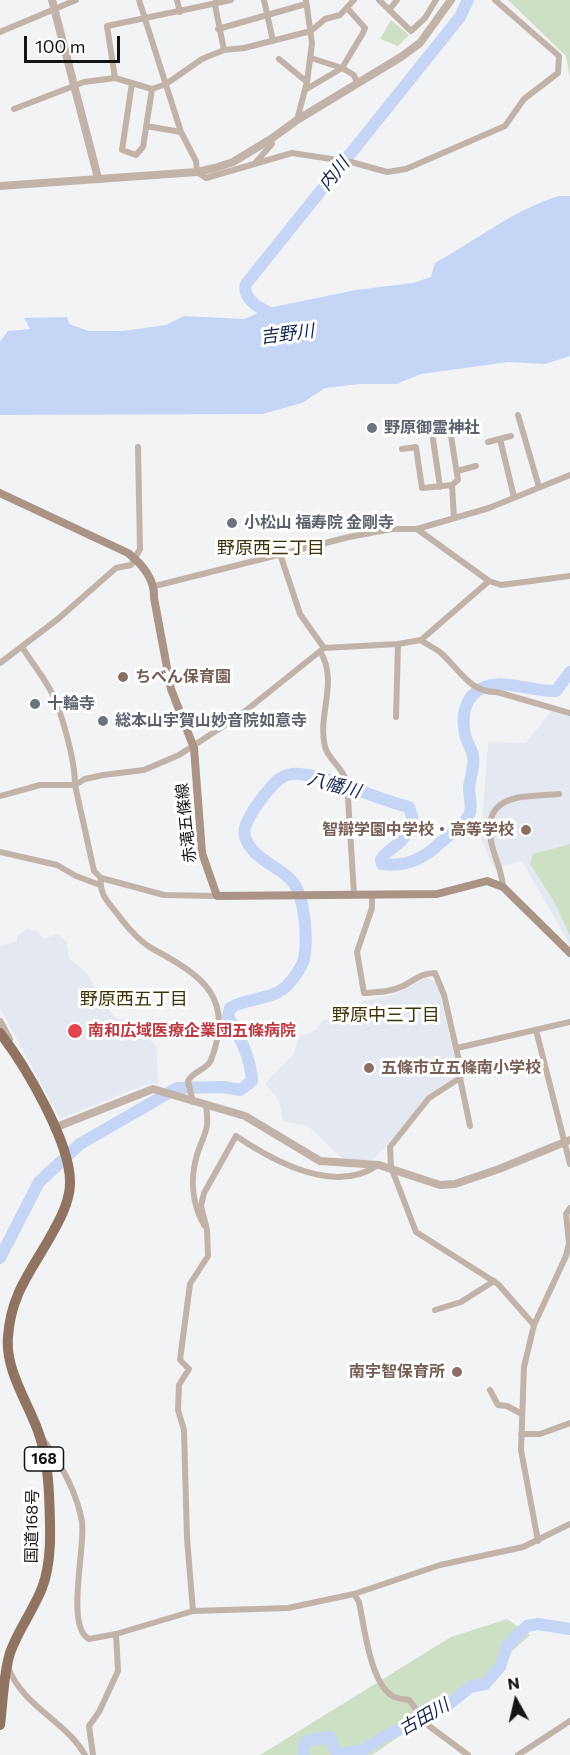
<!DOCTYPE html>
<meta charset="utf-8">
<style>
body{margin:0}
#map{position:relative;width:570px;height:1755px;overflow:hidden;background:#f2f3f4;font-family:Commissioner,sans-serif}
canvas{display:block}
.north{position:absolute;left:486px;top:1671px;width:60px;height:60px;-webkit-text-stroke:4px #fff;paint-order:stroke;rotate:352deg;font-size:16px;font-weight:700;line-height:24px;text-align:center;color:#141415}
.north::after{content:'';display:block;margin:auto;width:21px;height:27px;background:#141415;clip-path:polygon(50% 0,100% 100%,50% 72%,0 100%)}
.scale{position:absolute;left:24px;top:36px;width:96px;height:27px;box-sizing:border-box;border:3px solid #141415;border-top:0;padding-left:8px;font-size:18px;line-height:21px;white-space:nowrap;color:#141415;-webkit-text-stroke:4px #fff;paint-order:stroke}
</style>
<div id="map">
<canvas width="570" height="1755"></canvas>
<div class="north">N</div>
<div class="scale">100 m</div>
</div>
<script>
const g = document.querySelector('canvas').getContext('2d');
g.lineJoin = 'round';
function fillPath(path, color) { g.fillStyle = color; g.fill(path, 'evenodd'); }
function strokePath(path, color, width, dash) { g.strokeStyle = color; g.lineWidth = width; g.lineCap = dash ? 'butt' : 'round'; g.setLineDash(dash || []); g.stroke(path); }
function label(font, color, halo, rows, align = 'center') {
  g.font = font + ' Commissioner,"Noto Sans JP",sans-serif'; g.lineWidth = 6; g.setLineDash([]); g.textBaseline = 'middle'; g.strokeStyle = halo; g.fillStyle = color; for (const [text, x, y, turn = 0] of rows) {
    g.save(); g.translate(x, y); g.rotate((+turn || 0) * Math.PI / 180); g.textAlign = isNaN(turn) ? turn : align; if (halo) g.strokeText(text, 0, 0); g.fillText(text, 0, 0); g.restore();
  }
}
fillPath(new Path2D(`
 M 552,710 L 570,714 L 570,945 L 522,861 L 494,869 L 481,838 L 488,742 L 526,743 Z
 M 27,929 L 36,931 L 45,939 L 57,934 L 67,942 L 69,958 L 87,973 L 100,1000 L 116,1018 L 129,1022 L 156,1045 L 158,1083 L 144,1085 L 60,1119 L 0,1008 L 0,946 L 17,941 L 17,936 Z
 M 427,977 L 437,983 L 458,1071 L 455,1077 L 430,1093 L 421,1103 L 400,1132 L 372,1160 L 345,1161 L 308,1126 L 283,1121 L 279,1100 L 265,1083 L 293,1055 L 299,1037 L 317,1029 L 322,1021 L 355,1010 L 363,1001 L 396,994 Z`), '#e4e9f1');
fillPath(new Path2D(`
 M 508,0 L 570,0 L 570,78 L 566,56 Z
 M 391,20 L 409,35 L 398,46 L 380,39 Z
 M 570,844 L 570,936 L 555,903 L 530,864 L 533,854 Z
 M 507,1619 L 530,1635 L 473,1686 L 372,1755 L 260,1755 L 451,1637 Z`), '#cee0c4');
fillPath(new Path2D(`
 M 559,196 L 570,196 L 570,356 L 545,364 L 508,362 L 421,374 L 396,384 L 359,384 L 325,388 L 302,403 L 262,414 L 0,415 L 0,342 L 8,331 L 30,329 L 24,318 L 67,317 L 69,324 L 89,331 L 123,331 L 166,325 L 184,316 L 244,319 L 273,307 L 356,290 L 413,283 L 431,277 L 435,263 C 477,240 513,210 559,196 Z`), '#c4d5f6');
strokePath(new Path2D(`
 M 279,318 C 266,311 241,301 246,284 L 460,17 L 468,0
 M 0,1258 L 39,1182 L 80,1144 L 177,1088 L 223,1087 L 240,1090 L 252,1081 C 250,1057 241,1038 228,1017 L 230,1008 C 249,996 275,1002 290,982 C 295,977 302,966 304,959 C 308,939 305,894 291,880 C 276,864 253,860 245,837 C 240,823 268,789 278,780 C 284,775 293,773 300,774 C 338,778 371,798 409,807 L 413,820 C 410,827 406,837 400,842 C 393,849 385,851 381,860 L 382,864 C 404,867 424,859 440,843 C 450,834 463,827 469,815 C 473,808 469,796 469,788 C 470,778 475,765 473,756 C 472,748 466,742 465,734 C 462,720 463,702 476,692 C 497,674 531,693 556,691 L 570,672
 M 304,1755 L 303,1747 L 307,1741 L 330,1737 L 335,1750 L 342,1754 L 363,1750 L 385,1736 L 444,1708 L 470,1687 L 485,1684 L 500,1667 L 507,1646 L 527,1626 L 538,1624 L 570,1629`), '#c4d5f6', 12);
strokePath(new Path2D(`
 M 139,0 L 181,132 L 196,161 L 197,172 L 206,178 L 292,153 L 351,162 L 387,172 L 406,169 L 505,126 L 524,99 L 558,73 L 559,56 L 495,0
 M 177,0 L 180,12
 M 216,0 L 215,5 L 224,50
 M 264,0 L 273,41
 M 379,0 L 411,31 L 425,18 L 436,0
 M 389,10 L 397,0
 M 218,29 L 306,4
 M 0,32 L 76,0
 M 311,58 L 342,68 L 354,75 L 357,83
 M 279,59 L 307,82
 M 115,78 L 107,26 L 231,0
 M 132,83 L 122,150 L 136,155 L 143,147 L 152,89
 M 305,90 L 342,68 L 363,33 L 365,28 L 347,8
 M 14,109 L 84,82 L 115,78 L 152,89 L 166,84 L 202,59 L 224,50 L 244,48 L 311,31 L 325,19 L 340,15 L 354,0
 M 297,120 L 307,82 L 312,43 L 306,0
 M 146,126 L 181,132
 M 256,162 L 272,144 L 271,139
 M 518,415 L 539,487
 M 451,436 L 458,480 L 452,485 L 454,518
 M 433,439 L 440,487
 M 500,439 L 514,497
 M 488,442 L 511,436
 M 402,449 L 416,447 L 422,488 L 452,485
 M 457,471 L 476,466
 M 417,529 L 489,581 L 501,585 L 570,576
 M 280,554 L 300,614 L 324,648
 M 155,586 L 349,537 L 392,529 L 417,529 L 489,508 L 570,475
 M 421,640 C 427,645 435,648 441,653 C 459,669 470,693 497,692 L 570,713
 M 22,647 C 30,660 40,672 48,686 C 61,707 75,760 75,785 L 94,871 L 101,878 L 164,895 L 217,896
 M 320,651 C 339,682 317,714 325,747 C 328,759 343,768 347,782 L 354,894
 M 0,663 L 58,619 L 116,568 L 131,565 L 140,549 L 138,447
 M 396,717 L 398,644
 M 0,796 L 40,785 L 75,785 L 85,779 L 103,775 L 144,770 L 179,755 L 239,716 L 324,648 L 398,644 L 421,640 L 489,581
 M 0,852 L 57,865 L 76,876 L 100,885
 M 101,878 C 99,892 106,900 115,911 C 125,924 138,941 153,949 C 203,976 235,998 211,1060 C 207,1070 193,1071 188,1081 L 193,1102
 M 503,887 C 502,870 494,857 491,841 C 482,792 525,797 559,794
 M 372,894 L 372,908 L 357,952 L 364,993 C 378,992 391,992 403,986 C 415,980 421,973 435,973 L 444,995 L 462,1074 L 460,1078 L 429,1098 L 390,1147 L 391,1167 L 416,1232 L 498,1284 L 534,1325
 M 536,1030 L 570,1164
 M 457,1048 L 570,1022
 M 460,1078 L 470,1126
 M 204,1225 C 192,1204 190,1179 197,1155 C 204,1132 210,1132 206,1105
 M 435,1310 L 461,1302 L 494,1281
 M 490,1390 L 498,1405 L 507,1406 L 522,1414
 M 521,1434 L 540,1434 L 570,1423
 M 43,1439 C 61,1464 77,1492 82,1522 C 86,1545 65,1627 89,1639 L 116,1634 L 193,1611 L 288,1608 L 354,1594 L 440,1565 L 523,1547 L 570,1524
 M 538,1541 L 521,1450 L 524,1367 L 534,1325 L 566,1256 L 569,1243 L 566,1214 L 570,1208
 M 354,1594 L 359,1602 C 364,1625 370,1681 391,1695 C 396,1699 403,1699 409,1700 L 429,1726 L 468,1755
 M 193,1611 L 187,1538 L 184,1430 L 178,1410 L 179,1385 L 189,1369 L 180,1360 L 190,1284 L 208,1256 L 207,1230 L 201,1206 L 204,1193 L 236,1136 C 273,1161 335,1195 378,1165
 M 8,1667 C 23,1707 65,1720 85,1755
 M 93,1755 L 89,1726 L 99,1712 L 118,1671 L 116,1634
 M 518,1755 L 570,1721`), '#c2b3a9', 6);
strokePath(new Path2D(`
 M 52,0 L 98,178
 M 0,186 L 197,172 L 215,168 L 233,162 L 271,139 L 297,120 L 401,57 L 420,43 L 451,0
 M 0,1022 L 9,1039
 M 54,1128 L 153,1089 L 245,1116 L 320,1161 L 379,1165 L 440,1185 L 455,1184 L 499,1169 L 570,1140`), '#c2b3a9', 8);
strokePath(new Path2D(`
 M 0,493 L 128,553 C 142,564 155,579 154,598 L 171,689 L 194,748 L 202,853 L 217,896 L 437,894 L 487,881 L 503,887 L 570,953`), '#aa9486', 8);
strokePath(new Path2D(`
 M 0,1033 C 25,1065 71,1143 70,1183 C 70,1200 62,1216 54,1230 C 34,1268 11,1291 8,1337 C 5,1369 27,1401 38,1431 C 45,1450 48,1474 49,1494 C 50,1523 53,1560 42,1588 C 33,1611 18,1630 10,1653 C 3,1676 3,1702 0,1725`), '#907461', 10);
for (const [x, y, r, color] of [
 [372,428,6,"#6b7280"],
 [232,523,6,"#6b7280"],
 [123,677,6,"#8d6e63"],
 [35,704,6,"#6b7280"],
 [103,721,6,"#6b7280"],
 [526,830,6,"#8d6e63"],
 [75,1031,8,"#e0444e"],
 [369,1068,6,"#8d6e63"],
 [457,1372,6,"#8d6e63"]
]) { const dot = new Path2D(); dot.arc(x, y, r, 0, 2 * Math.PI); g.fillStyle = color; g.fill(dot); strokePath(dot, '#fff', 2); }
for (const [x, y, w] of [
 [44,1459,39]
]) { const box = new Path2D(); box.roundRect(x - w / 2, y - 12, w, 24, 4.5); g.fillStyle = '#fff'; g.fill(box); strokePath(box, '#141415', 1.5); }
label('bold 15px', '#141415', null, [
 ["168",44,1459]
]);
label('bold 16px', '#5b616d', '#fff', [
 ["野原御霊神社",384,428],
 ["小松山 福寿院 金剛寺",244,523],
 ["十輪寺",47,704],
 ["総本山宇賀山妙音院如意寺",115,721]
], 'left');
label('bold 16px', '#785e54', '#fff', [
 ["ちべん保育園",135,677],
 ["智辯学園中学校・高等学校",514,830,"right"],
 ["五條市立五條南小学校",381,1068],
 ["南宇智保育所",445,1372,"right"]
], 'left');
label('16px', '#141415', '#fff', [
 ["赤滝五條線",186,823,-96],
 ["国道168号",32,1526,-89]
]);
label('bold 16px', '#be3a42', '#fff', [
 ["南和広域医療企業団五條病院",88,1031]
], 'left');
label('italic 18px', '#142750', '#fff', [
 ["内川",334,174,-51],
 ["吉野川",287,334,-7],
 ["八幡川",334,785,15],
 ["古田川",424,1717,-30]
]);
label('18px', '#413208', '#fff', [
 ["野原西三丁目",271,548],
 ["野原西五丁目",134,999],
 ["野原中三丁目",386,1015]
]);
</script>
